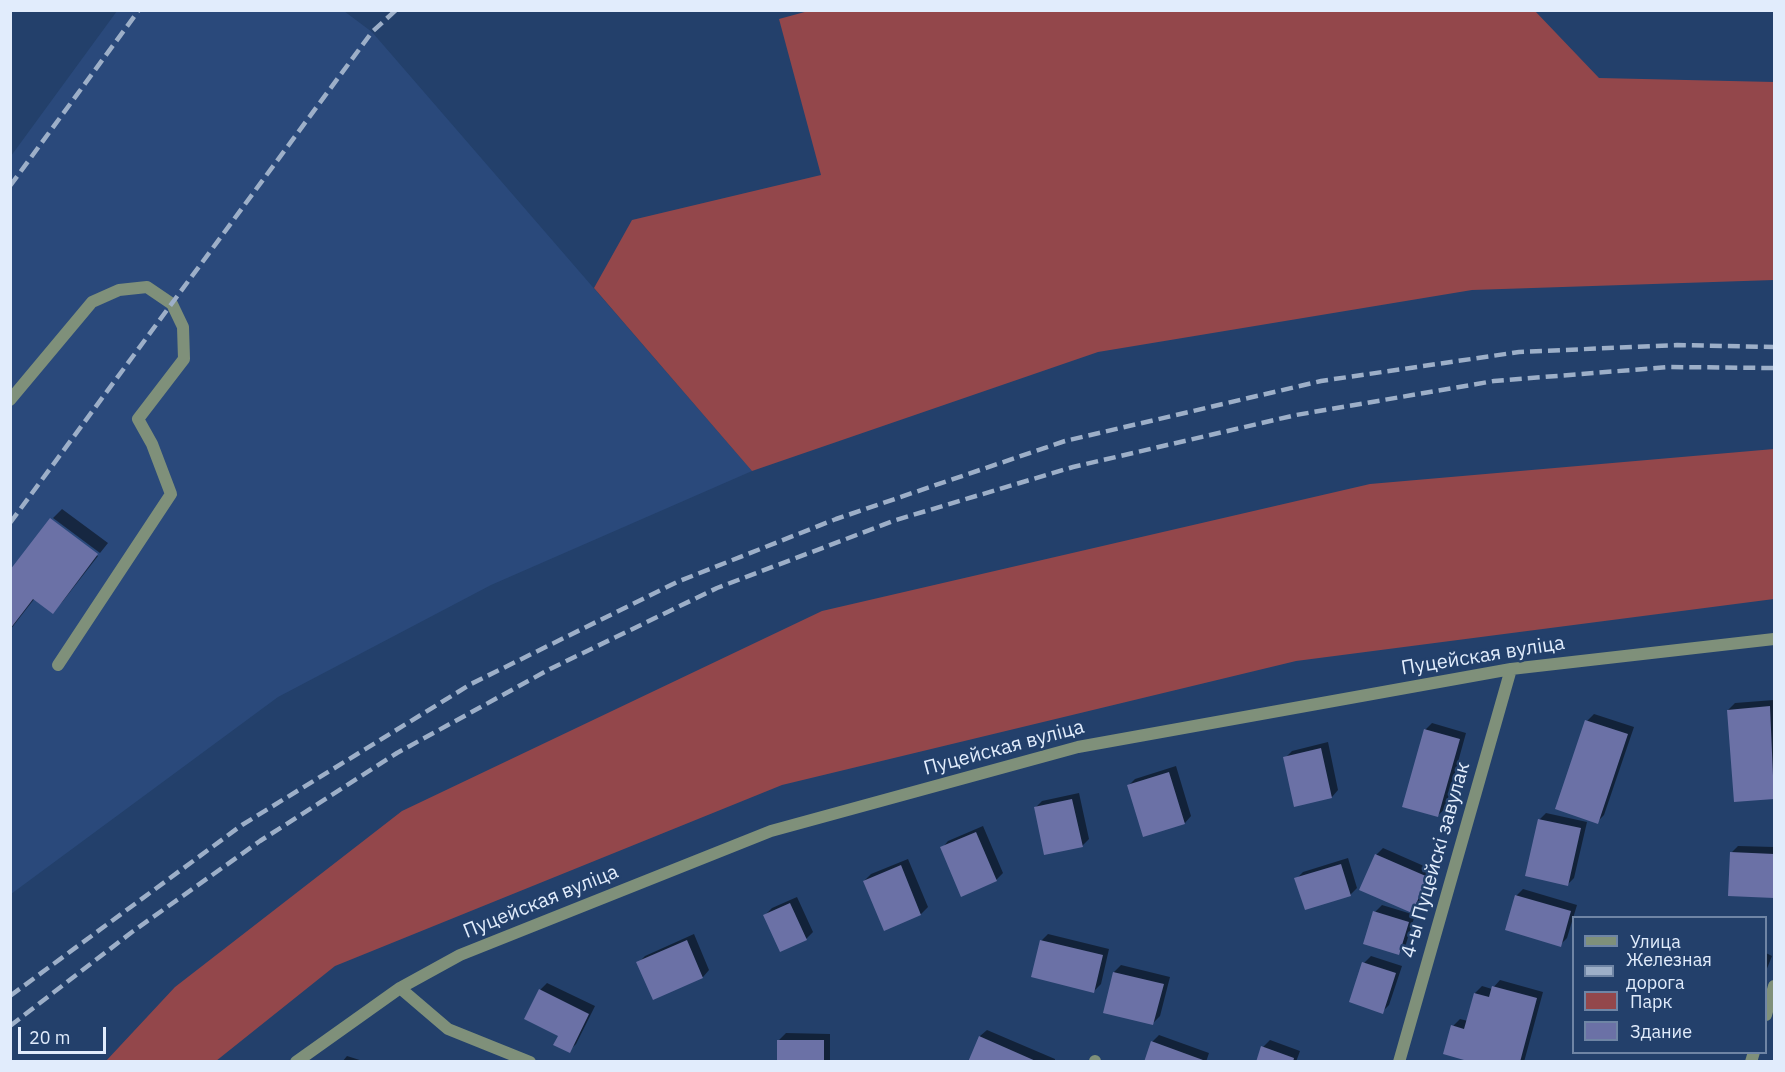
<!DOCTYPE html>
<meta charset="utf-8">
<style>
body{margin:0}
#map{position:relative;width:1785px;height:1072px;overflow:hidden;background:#23406b;font-family:"IBM Plex Sans",sans-serif}
canvas{display:block}
.frame{position:absolute;inset:0;border:12px solid #e1ecfc;pointer-events:none}
.legend{position:absolute;left:1572px;top:916px;width:195px;height:138px;box-sizing:border-box;background:#23406b;border:2px solid #6f85a5;margin:0;padding:8px 10px;list-style:none;font-size:18px;color:#e1ecfc}
.legend li{display:flex;align-items:center;gap:12px;height:30px}
.legend b{width:30px;border:2px solid #6f85a5}
.scale{position:absolute;left:18px;top:1027px;width:88px;height:27px;box-sizing:border-box;border:3px solid #e1ecfc;border-top:0;padding-left:8px;font-size:18px;line-height:21px;white-space:nowrap;color:#e1ecfc;-webkit-text-stroke:4px #23406b;paint-order:stroke}
</style>
<div id="map">
<canvas width="1785" height="1072"></canvas>
<div class="frame"></div>
<ul class="legend">
<li><b style="height:8px;background:#7f907a"></b>Улица</li>
<li><b style="height:8px;background:#9dafc8"></b>Железная дорога</li>
<li><b style="height:16px;background:#93474b"></b>Парк</li>
<li><b style="height:16px;background:#6b71a6"></b>Здание</li>
</ul>
<div class="scale">20 m</div>
</div>
<script>
const g = document.querySelector('canvas').getContext('2d');
g.lineJoin = 'round';
function fillPath(path, color) { g.fillStyle = color; g.fill(path, 'evenodd'); }
function strokePath(path, color, width, dash) { g.strokeStyle = color; g.lineWidth = width; g.lineCap = dash ? 'butt' : 'round'; g.setLineDash(dash || []); g.stroke(path); }
function label(font, color, halo, rows, align = 'center') {
  g.font = font + ' "IBM Plex Sans",sans-serif'; g.lineWidth = 5; g.setLineDash([]); g.textBaseline = 'middle'; g.strokeStyle = halo; g.fillStyle = color; for (const [text, x, y, turn = 0] of rows) {
    g.save(); g.translate(x, y); g.rotate((+turn || 0) * Math.PI / 180); g.textAlign = isNaN(turn) ? turn : align; if (halo) g.strokeText(text, 0, 0); g.fillText(text, 0, 0); g.restore();
  }
}
fillPath(new Path2D(`
 M 117,11 L 344,11 L 372,32 L 752,471 L 491,585 L 278,697 L 11,894 L 11,156 Z`), '#2a497b');
fillPath(new Path2D(`
 M 812,10 L 1535,11 L 1599,78 L 1774,82 L 1774,280 L 1472,290 L 1098,352 L 752,471 L 594,288 L 632,220 L 821,175 L 779,19 Z
 M 1774,449 L 1774,599 L 1296,661 L 782,785 L 335,966 L 216,1061 L 106,1061 L 175,987 L 402,811 L 822,611 L 1370,484 Z`), '#93474b');
fillPath(new Path2D(`
 M 62,509 L 108,543 L 100,553 L 53,518 Z
 M 51,520 L 98,556 L 63,601 L 53,612 L 35,598 L 10,630 L 10,573 Z
 M 1774,700 L 1774,798 L 1735,800 L 1728,710 L 1735,703 Z
 M 1594,714 L 1634,727 L 1604,815 L 1597,822 L 1587,721 Z
 M 1432,723 L 1466,733 L 1445,809 L 1438,815 L 1425,730 Z
 M 1328,742 L 1338,790 L 1332,797 L 1285,758 L 1292,751 Z
 M 1176,766 L 1191,816 L 1185,823 L 1128,786 L 1135,779 Z
 M 1079,793 L 1089,839 L 1082,846 L 1035,808 L 1042,801 Z
 M 1546,813 L 1587,822 L 1574,878 L 1568,884 L 1539,820 Z
 M 983,826 L 1003,873 L 996,880 L 942,848 L 948,841 Z
 M 1738,846 L 1774,847 L 1774,896 L 1730,895 L 1731,853 Z
 M 1383,848 L 1433,870 L 1418,904 L 1412,911 L 1376,855 Z
 M 1348,858 L 1357,888 L 1350,895 L 1296,879 L 1303,872 Z
 M 908,859 L 928,907 L 921,914 L 884,929 L 864,881 L 871,874 Z
 M 1523,889 L 1577,905 L 1567,938 L 1560,945 L 1516,896 Z
 M 797,897 L 813,932 L 806,939 L 765,915 L 772,908 Z
 M 1382,905 L 1415,915 L 1405,947 L 1398,954 L 1375,912 Z
 M 694,934 L 709,970 L 703,977 L 653,998 L 638,963 L 645,956 Z
 M 1048,934 L 1109,949 L 1101,984 L 1094,991 L 1041,941 Z
 M 1766,953 L 1772,956 L 1766,971 Z
 M 1371,956 L 1402,966 L 1389,1005 L 1382,1012 L 1364,963 Z
 M 1121,965 L 1170,977 L 1160,1016 L 1153,1023 L 1114,972 Z
 M 1500,980 L 1543,992 L 1524,1062 L 1477,1062 L 1453,1026 L 1460,1019 L 1468,1021 L 1475,993 L 1482,986 L 1492,989 Z
 M 547,983 L 595,1006 L 576,1044 L 569,1051 L 560,1035 L 540,990 Z
 M 987,1030 L 1055,1059 L 1055,1062 L 970,1062 L 980,1036 Z
 M 786,1033 L 830,1034 L 830,1062 L 779,1062 L 779,1040 Z
 M 1159,1035 L 1209,1053 L 1206,1062 L 1145,1062 L 1152,1042 Z
 M 1270,1040 L 1300,1051 L 1296,1062 L 1258,1062 L 1263,1047 Z
 M 347,1056 L 366,1062 L 342,1062 Z`), '#0007');
fillPath(new Path2D(`
 M 50,518 L 98,554 L 53,614 L 33,599 L 10,629 L 10,570 Z
 M 1770,706 L 1774,799 L 1734,802 L 1727,710 Z
 M 1585,720 L 1628,734 L 1598,824 L 1555,809 Z
 M 1424,729 L 1460,739 L 1438,817 L 1402,807 Z
 M 1321,748 L 1332,798 L 1294,807 L 1283,757 Z
 M 1169,772 L 1185,824 L 1143,837 L 1127,785 Z
 M 1072,799 L 1083,847 L 1044,855 L 1034,807 Z
 M 1538,819 L 1581,828 L 1568,886 L 1525,876 Z
 M 976,832 L 997,881 L 961,897 L 940,847 Z
 M 1730,852 L 1774,854 L 1774,898 L 1728,896 Z
 M 1375,854 L 1428,877 L 1412,913 L 1359,890 Z
 M 1341,864 L 1351,896 L 1305,910 L 1294,878 Z
 M 901,865 L 921,915 L 884,931 L 863,881 Z
 M 1515,895 L 1571,911 L 1561,947 L 1505,930 Z
 M 790,903 L 807,940 L 780,952 L 763,915 Z
 M 1373,911 L 1409,922 L 1399,955 L 1363,944 Z
 M 687,940 L 703,978 L 653,1000 L 636,962 Z
 M 1040,940 L 1103,955 L 1094,993 L 1031,977 Z
 M 1362,962 L 1396,973 L 1383,1014 L 1349,1002 Z
 M 1113,972 L 1164,984 L 1153,1025 L 1103,1013 Z
 M 1492,986 L 1537,998 L 1520,1062 L 1471,1062 L 1443,1054 L 1451,1025 L 1464,1029 L 1474,993 L 1489,997 Z
 M 539,989 L 589,1014 L 570,1053 L 553,1045 L 558,1036 L 524,1019 Z
 M 979,1036 L 1038,1062 L 968,1062 Z
 M 777,1040 L 824,1040 L 824,1062 L 777,1062 Z
 M 1151,1041 L 1203,1060 L 1203,1062 L 1144,1062 Z
 M 1261,1046 L 1294,1058 L 1293,1062 L 1256,1062 Z`), '#6b71a6');
strokePath(new Path2D(`
 M 10,400 L 92,302 L 119,290 L 147,287 L 172,304 L 183,327 L 184,359 L 138,419 L 152,444 L 171,494 L 58,665
 M 1095,1062 L 1095,1061`), '#7f907a', 12);
strokePath(new Path2D(`
 M 400,988 L 448,1029 L 530,1062
 M 1766,1015 L 1774,986
 M 296,1062 L 400,988 L 460,955 L 771,831 L 1078,747 L 1511,669 L 1774,639
 M 1399,1062 L 1511,669
 M 1751,1062 L 1754,1052`), '#7f907a', 12);
strokePath(new Path2D(`
 M 10,186 L 139,10
 M 10,523 L 372,32 L 396,10
 M 10,996 L 242,825 L 471,684 L 677,582 L 836,519 L 1065,441 L 1321,381 L 1519,352 L 1677,345 L 1774,347
 M 10,1026 L 132,932 L 260,841 L 397,753 L 550,669 L 717,588 L 896,520 L 1073,467 L 1296,415 L 1494,381 L 1669,367 L 1774,368`), '#9dafc8', 4.5, [12, 6]);
label('20px', '#e1ecfc', '#23406b', [
 ["Пуцейская вуліца",1483,656,-9],
 ["Пуцейская вуліца",1004,748,-15],
 ["4-ы Пуцейскі завулак",1436,860,-74],
 ["Пуцейская вуліца",541,902,-22]
]);
</script>
